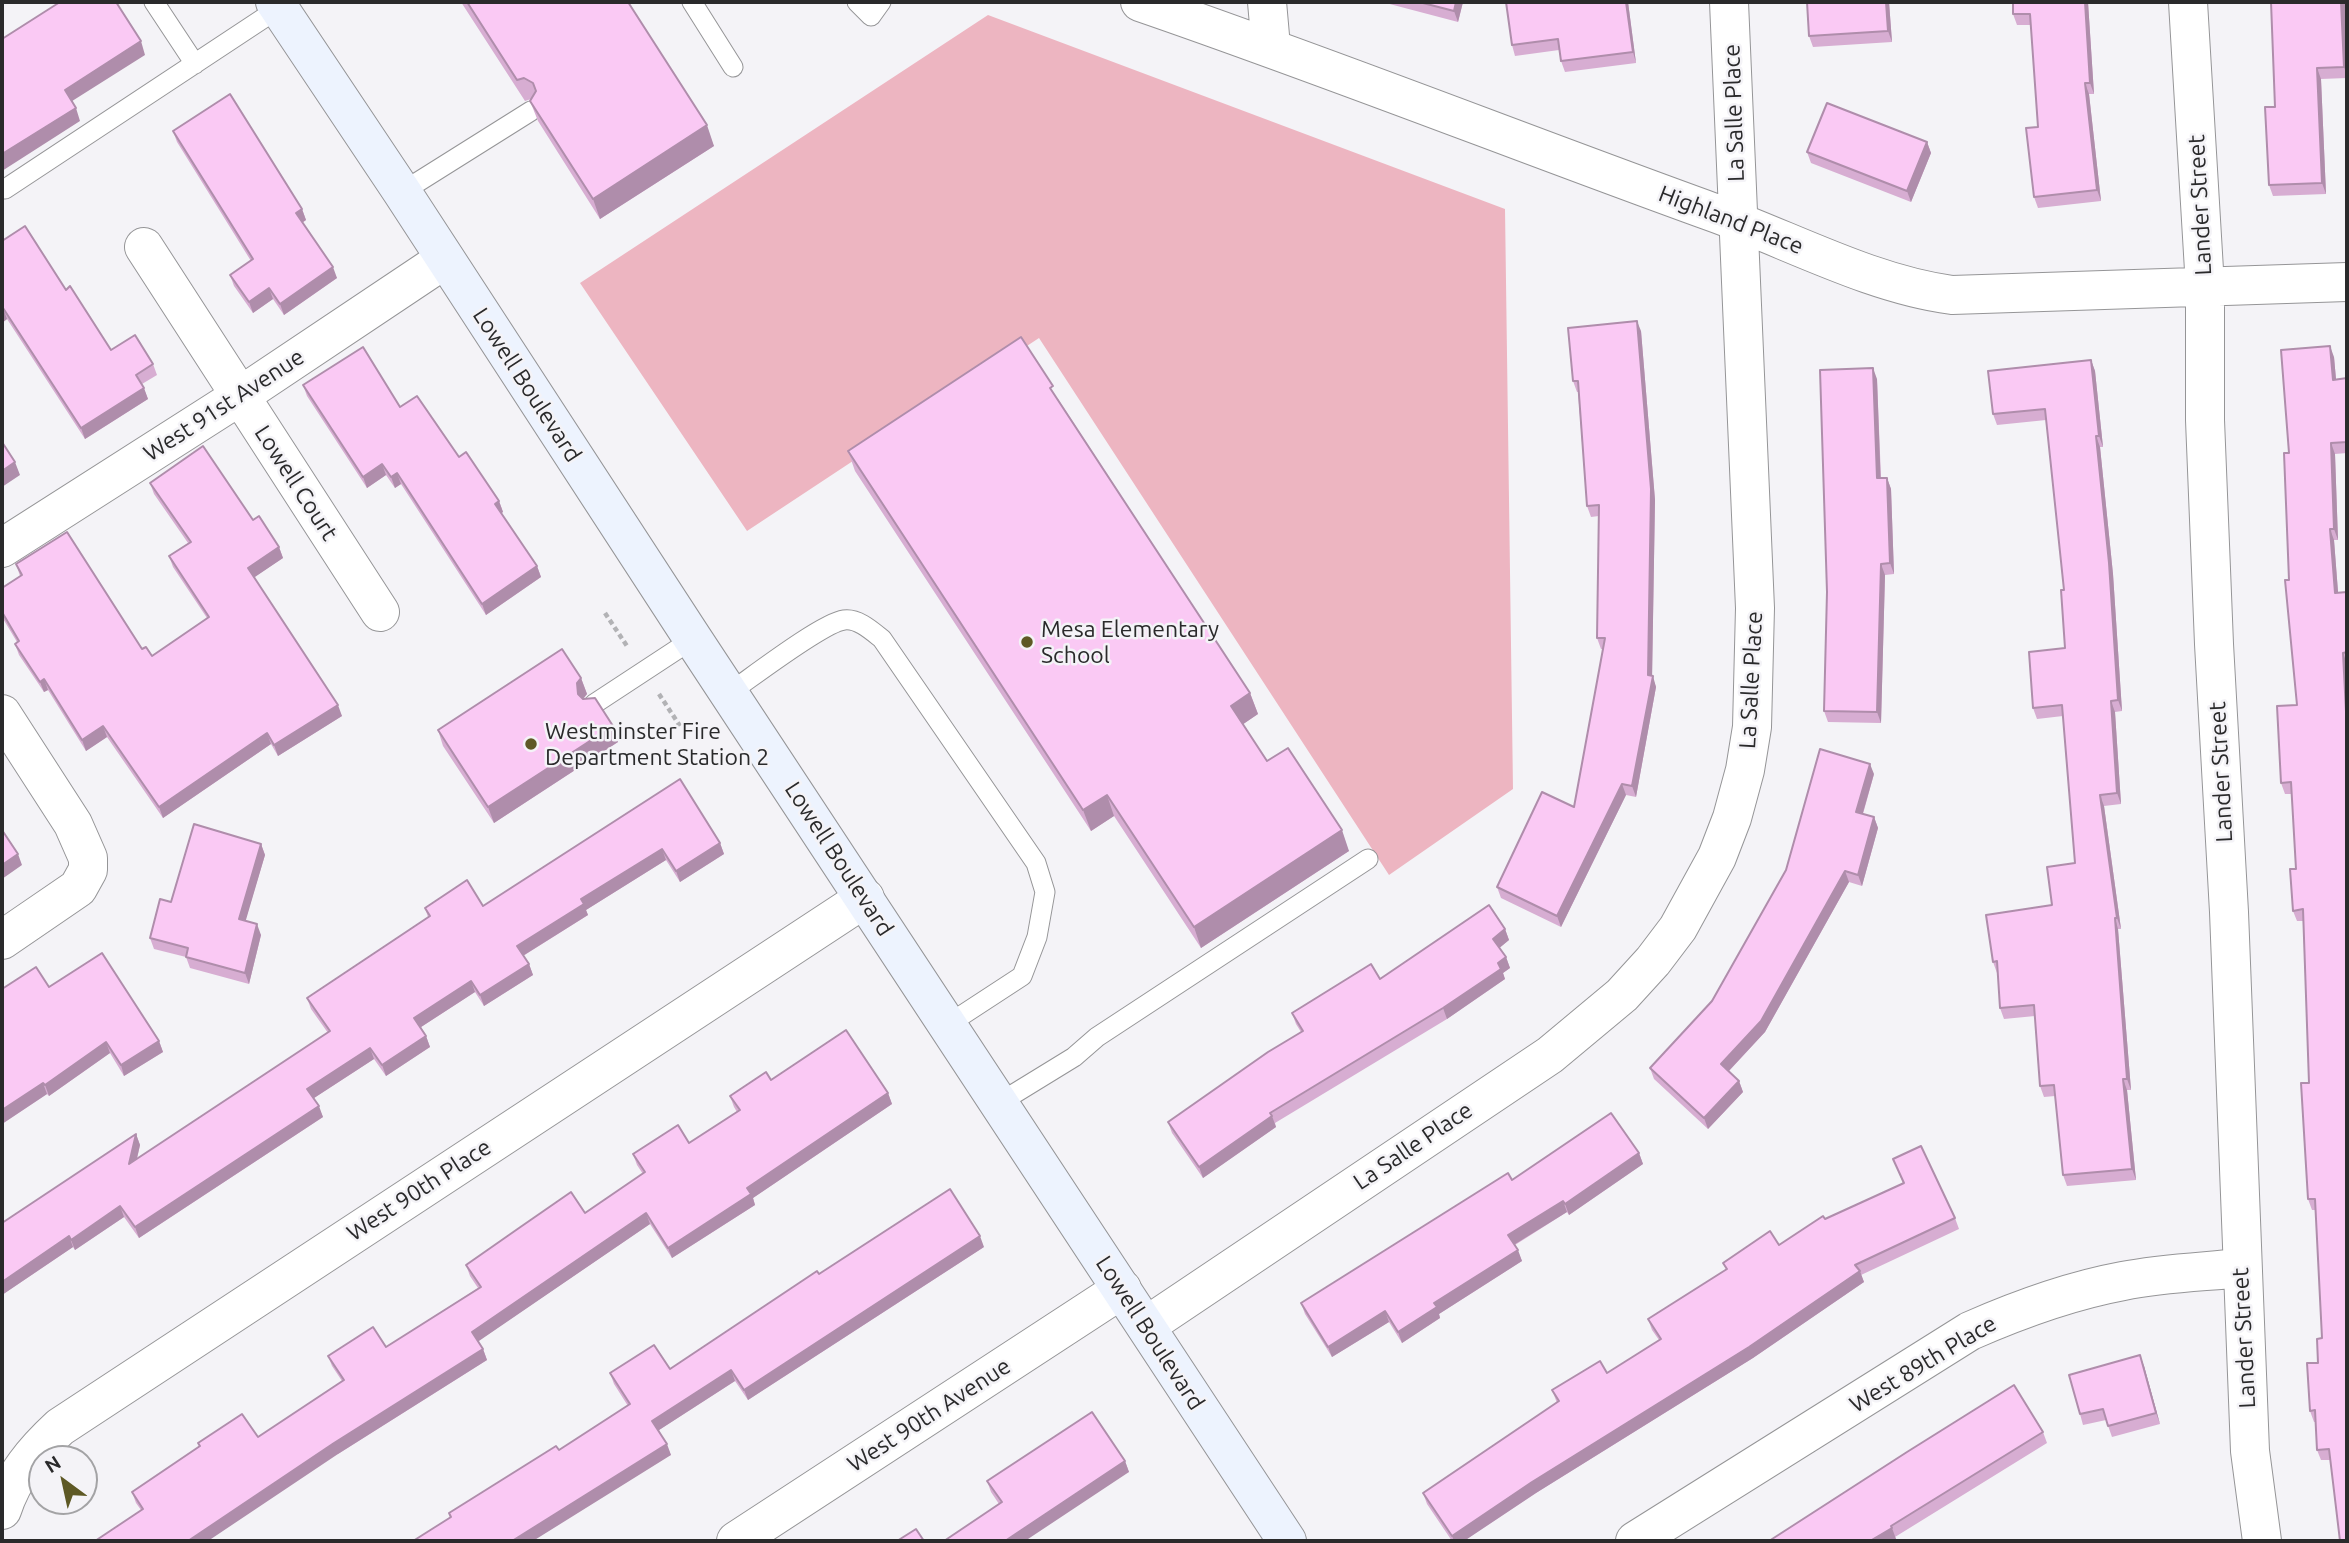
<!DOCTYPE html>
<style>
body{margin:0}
#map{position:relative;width:2349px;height:1543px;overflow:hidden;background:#f4f3f7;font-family:Ubuntu,sans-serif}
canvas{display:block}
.frame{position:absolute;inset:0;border:4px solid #2a2a2b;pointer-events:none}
.north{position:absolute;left:28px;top:1445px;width:70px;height:70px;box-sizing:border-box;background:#f4f3f7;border:2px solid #a3a3a5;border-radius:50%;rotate:327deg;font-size:19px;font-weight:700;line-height:28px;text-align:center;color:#2a2a2b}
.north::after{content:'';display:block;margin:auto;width:24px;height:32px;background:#5e5925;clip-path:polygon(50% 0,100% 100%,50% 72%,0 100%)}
</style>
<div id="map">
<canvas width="2349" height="1543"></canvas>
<div class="frame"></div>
<div class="north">N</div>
</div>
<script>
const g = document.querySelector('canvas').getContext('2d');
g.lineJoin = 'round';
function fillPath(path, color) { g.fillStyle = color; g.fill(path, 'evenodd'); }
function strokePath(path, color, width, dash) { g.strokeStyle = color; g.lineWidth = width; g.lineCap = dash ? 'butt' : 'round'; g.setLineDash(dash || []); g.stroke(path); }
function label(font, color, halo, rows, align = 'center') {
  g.font = font + ' Ubuntu,sans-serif'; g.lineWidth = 5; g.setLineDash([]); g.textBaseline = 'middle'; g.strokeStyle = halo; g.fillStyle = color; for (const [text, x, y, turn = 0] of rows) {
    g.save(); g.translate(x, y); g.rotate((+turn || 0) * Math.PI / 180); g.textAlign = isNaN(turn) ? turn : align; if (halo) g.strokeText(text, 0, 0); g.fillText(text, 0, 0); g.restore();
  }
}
fillPath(new Path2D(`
 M 988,15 L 1505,209 L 1513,789 L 1389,875 L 1039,338 L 747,531 L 580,283 Z`), '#edb5c1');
const lane = new Path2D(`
 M 154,2 L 195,64
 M 692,2 L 733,67
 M 857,2 L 871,16 L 881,2
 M 5,189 L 279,8
 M 402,192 L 531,111
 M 729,693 C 751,678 822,623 844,620 C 858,618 872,631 882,639 L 1036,863 L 1045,892 L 1037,937 L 1022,976 L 947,1025
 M 594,704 L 693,639
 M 999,1103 L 1074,1057 L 1097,1037 L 1368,859`);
const street = new Path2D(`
 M 1140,2 C 1332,68 1521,143 1712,212 C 1790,240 1870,284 1952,295 L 2347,282
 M 1267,2 L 1271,47
 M 2188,2 L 2205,287 L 2205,420 L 2214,644 L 2229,912 L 2250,1451 L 2262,1541
 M 144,247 L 380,612
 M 2,548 L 240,396 L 445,259
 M 2,714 L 73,824 L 88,858 L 88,870 L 78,888 L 2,940
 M 1146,1326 L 1550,1055 L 1622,995 L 1653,961 L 1678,928 L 1717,857 L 1732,818 L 1745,770 L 1752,727 L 1755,608 L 1729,2
 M 2,1510 C 13,1476 34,1451 60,1427 L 865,898
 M 736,1541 L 1122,1289
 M 1635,1541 L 1970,1331 C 2020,1309 2069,1291 2123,1281 C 2162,1273 2202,1272 2241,1268`);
const secondary = new Path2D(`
 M 275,2 L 402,192 L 693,639 L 1287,1541`);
strokePath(lane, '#959597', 21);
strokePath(street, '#959597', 40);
strokePath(secondary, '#959597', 40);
strokePath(new Path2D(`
 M 605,613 L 627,646
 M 659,694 L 680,726`), '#b2b2b5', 4.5, [5, 3.5]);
strokePath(lane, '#fff', 19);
strokePath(street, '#fff', 38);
strokePath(secondary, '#edf3fe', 38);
fillPath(new Path2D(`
 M 461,2 L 628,2 L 714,146 L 600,219 L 538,121 L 530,101 L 531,99 L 525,101 Z
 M 1382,2 L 1463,2 L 1458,22 Z
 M 1506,2 L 1628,2 L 1636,63 L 1565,72 L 1561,61 L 1559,50 L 1515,56 L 1512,45 Z
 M 1807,2 L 1889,2 L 1892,42 L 1813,47 L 1809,36 Z
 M 2013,2 L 2088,2 L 2094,94 L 2089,94 L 2101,201 L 2038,208 L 2034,197 L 2038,127 L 2031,25 L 2017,25 L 2013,14 Z
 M 2345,2 L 2347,78 L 2321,79 L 2326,194 L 2273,196 L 2269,185 Z
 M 173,131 L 302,209 L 306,220 L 302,223 L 337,278 L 284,315 L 273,299 L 253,313 L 234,286 L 230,275 L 251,261 L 177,142 Z
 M 1927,142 L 1931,153 L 1911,202 L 1811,163 L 1807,152 Z
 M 2,241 L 66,290 L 111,350 L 153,364 L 157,375 L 142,384 L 148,399 L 85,439 L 7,319 L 2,323 Z
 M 1641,331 L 1655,500 L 1652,676 L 1656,687 L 1636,797 L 1626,795 L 1561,927 L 1501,898 L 1497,887 L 1574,807 L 1603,649 L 1601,649 L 1597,638 L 1599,516 L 1591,517 L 1587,506 L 1578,392 L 1577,392 L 1573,381 Z
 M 2334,357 L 2336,379 L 2347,378 L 2347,453 L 2335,454 L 2338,540 L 2334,540 L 2338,593 L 2347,592 L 2347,1541 L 2330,1460 L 2321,1460 L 2317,1450 L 2316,1422 L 2314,1422 L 2310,1411 L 2322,1338 L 2316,1210 L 2312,1210 L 2308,1199 L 2309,1083 L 2303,921 L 2297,921 L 2293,911 L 2296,869 L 2292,794 L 2285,794 L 2281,783 L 2297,705 L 2289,580 Z
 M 2091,360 L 2095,371 L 2103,447 L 2100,447 L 2113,574 L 2122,711 L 2115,712 L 2121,804 L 2104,806 L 2121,929 L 2118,929 L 2131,1090 L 2127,1090 L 2136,1180 L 2067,1186 L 2063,1175 L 2055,1096 L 2044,1097 L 2040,1086 L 2035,1016 L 2004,1019 L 2000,1008 L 1998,973 L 1997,973 L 1993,962 L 2052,905 L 2075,863 L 2063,716 L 2037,719 L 2033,708 L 2065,648 L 2064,590 L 2046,420 L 1997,425 L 1993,414 Z
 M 1877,379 L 1881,478 L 1887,478 L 1891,489 L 1894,574 L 1885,575 L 1881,723 L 1828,722 L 1824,711 Z
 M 303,385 L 400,407 L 459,457 L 499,501 L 503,512 L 501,513 L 537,566 L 541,577 L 486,615 L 401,484 L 395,488 L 386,475 L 367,488 L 307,396 Z
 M 1058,399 L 1250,693 L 1258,714 L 1243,724 L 1267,761 L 1349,851 L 1201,948 L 1114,816 L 1091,831 L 855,471 L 848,451 Z
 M 150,483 L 253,520 L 279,547 L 283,558 L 254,577 L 342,716 L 278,756 L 271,744 L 163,818 L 107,737 L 86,751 L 48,690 L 44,692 L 19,655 L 15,644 L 17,642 L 2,617 L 2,588 L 20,576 L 16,564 L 142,649 L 152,656 L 207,618 L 173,567 L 169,556 L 188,543 L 154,494 Z
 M 581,678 L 587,694 L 583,699 L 618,742 L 494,823 L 443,746 L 438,730 Z
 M 1874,774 L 1863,814 L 1874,817 L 1878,828 L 1862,886 L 1849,882 L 1765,1032 L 1729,1071 L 1739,1081 L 1743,1092 L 1708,1129 L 1654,1079 L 1650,1068 L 1712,1001 Z
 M 680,779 L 720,843 L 724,854 L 680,882 L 666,860 L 586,910 L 588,915 L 523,956 L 529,964 L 533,975 L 484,1006 L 475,992 L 421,1027 L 426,1036 L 430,1047 L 386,1076 L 374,1059 L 314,1098 L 323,1117 L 139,1238 L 124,1217 L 75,1250 L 73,1247 L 2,1295 L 2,1223 L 136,1134 L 140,1145 L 137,1159 L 328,1033 L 311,1009 L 307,998 L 428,917 L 425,908 L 483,906 Z
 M 261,844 L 265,855 L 245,921 L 261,935 L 249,984 L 190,968 L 186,957 L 154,949 L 150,938 L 171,902 Z
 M 1505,929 L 1509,940 L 1499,948 L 1506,957 L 1510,968 L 1503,973 L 1505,979 L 1447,1019 L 1275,1123 L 1276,1127 L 1203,1178 L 1172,1133 L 1168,1122 L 1301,1032 L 1296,1024 L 1292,1013 L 1380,979 Z
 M 49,987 L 159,1041 L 163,1052 L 124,1076 L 110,1053 L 49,1096 L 47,1094 L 2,1124 Z
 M 771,1080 L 888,1093 L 892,1104 L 753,1198 L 755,1205 L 672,1258 L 650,1224 L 478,1341 L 483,1349 L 487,1360 L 338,1454 L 141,1510 L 136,1503 L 132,1492 L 199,1447 L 198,1443 L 258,1437 L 342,1381 L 332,1366 L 328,1356 L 386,1347 L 478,1288 L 470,1276 L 466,1265 L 585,1213 L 643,1174 L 637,1165 L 633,1154 L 689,1143 L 737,1112 L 734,1107 L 730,1096 Z
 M 1639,1153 L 1643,1164 L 1569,1215 L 1567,1212 L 1515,1245 L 1522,1261 L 1439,1314 L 1440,1318 L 1402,1343 L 1389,1322 L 1332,1357 L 1305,1314 L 1301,1303 L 1512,1180 Z
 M 1893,1159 L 1955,1218 L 1959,1229 L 1861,1275 L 1864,1282 L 1753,1358 L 1536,1493 L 1464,1541 L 1452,1541 L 1427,1504 L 1423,1493 L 1557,1403 L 1552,1390 L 1607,1373 L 1659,1340 L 1652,1330 L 1648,1319 L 1726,1270 L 1723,1263 L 1779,1245 L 1825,1219 L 1903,1183 Z
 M 984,1247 L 748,1400 L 735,1381 L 659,1430 L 671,1455 L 450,1518 L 449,1513 L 559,1450 L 628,1406 L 614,1384 L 610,1373 L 670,1369 L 819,1274 Z
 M 2144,1366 L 2160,1424 L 2112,1437 L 2106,1420 L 2083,1425 L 2080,1414 Z
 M 2043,1432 L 2047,1443 L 1895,1537 L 1896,1539 L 1769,1541 Z
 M 1125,1461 L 1129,1472 L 999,1504 L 991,1492 L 987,1481 Z`), '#d7add2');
fillPath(new Path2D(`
 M 1456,2 L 1463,2 L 1458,22 L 1454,11 Z
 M 1626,2 L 1628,2 L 1636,63 L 1633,52 Z
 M 1886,2 L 1889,2 L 1892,42 L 1888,31 Z
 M 2085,2 L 2088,2 L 2094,94 L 2090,83 Z
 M 2341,2 L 2345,2 L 2347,75 L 2344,67 Z
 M 141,41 L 145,55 L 69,103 L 65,90 Z
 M 2317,68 L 2321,79 L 2326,194 L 2322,183 Z
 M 2085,83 L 2089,94 L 2101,201 L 2097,190 Z
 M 76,108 L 80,121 L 2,171 L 2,154 Z
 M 707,125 L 714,146 L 600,219 L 593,199 Z
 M 1927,142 L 1931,153 L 1911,202 L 1907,191 Z
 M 302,209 L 306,220 L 300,224 L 296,213 Z
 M 333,267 L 337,278 L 284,315 L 280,304 Z
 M 269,288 L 273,299 L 253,313 L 249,302 Z
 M 3,308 L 7,319 L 2,323 L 2,309 Z
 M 1637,321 L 1641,331 L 1655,500 L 1652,681 L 1653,676 L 1656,687 L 1636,797 L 1632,786 L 1648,675 Z
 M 2330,346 L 2334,357 L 2337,390 L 2333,380 Z
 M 2091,360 L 2095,371 L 2103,447 L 2099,436 Z
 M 1873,368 L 1877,379 L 1881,489 L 1877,478 Z
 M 144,388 L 148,399 L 85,439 L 81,428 Z
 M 2096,436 L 2100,447 L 2113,574 L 2122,711 L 2118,700 Z
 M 2331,443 L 2335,454 L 2338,540 L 2334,529 Z
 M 15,462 L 20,475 L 2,487 L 2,471 Z
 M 382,464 L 386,475 L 367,488 L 363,477 Z
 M 397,473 L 401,484 L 395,488 L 391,477 Z
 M 1887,478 L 1891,489 L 1894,574 L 1890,563 Z
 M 499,501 L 503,512 L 499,515 L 495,504 Z
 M 2330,529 L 2334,540 L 2339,604 L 2335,593 Z
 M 279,547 L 283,558 L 252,579 L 248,568 Z
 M 1881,564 L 1885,575 L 1881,723 L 1877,712 Z
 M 537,566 L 541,577 L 486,615 L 482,604 Z
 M 2343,653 L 2347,664 L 2347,731 Z
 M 581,678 L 587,694 L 583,699 L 578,694 L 577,683 Z
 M 44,679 L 48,690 L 44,692 L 40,682 Z
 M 1250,693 L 1258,714 L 1239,727 L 1231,706 Z
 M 2111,701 L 2115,712 L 2121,804 L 2117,793 Z
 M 338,705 L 342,716 L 278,756 L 274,745 Z
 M 103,726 L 107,737 L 86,751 L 82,740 Z
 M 613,726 L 618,742 L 494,823 L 488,807 Z
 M 267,733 L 271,744 L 163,818 L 159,807 Z
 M 1870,764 L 1874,774 L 1860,823 L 1856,812 Z
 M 1622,784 L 1626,795 L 1561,927 L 1557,916 Z
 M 1107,795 L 1114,816 L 1091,831 L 1083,810 Z
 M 2100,795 L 2104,806 L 2121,929 L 2117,918 Z
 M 1874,817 L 1878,828 L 1862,886 L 1858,875 Z
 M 1342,830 L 1349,851 L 1201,948 L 1194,927 Z
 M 720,843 L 724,854 L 680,882 L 676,871 Z
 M 261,844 L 265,855 L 243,930 L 239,919 Z
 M 662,849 L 666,860 L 586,910 L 588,915 L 521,957 L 517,946 L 581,899 Z
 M 18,854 L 22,865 L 2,879 L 2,865 Z
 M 1845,871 L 1849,882 L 1765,1032 L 1725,1075 L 1721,1064 Z
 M 2115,918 L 2118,929 L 2131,1090 L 2127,1079 Z
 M 257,924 L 261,935 L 249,984 L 245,973 Z
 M 1505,929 L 1509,940 L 1497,950 L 1493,939 Z
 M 1506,957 L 1510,968 L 1503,973 L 1505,979 L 1447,1019 L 1443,1008 Z
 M 529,964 L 533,975 L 484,1006 L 480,995 Z
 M 471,981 L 475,992 L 418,1029 L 414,1018 Z
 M 426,1036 L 430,1047 L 386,1076 L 382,1065 Z
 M 159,1041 L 163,1052 L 124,1076 L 121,1065 Z
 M 106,1042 L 110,1053 L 49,1096 L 45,1085 Z
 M 370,1048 L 374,1059 L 311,1100 L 307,1089 Z
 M 2123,1079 L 2127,1090 L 2136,1180 L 2132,1169 Z
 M 1739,1081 L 1743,1092 L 1708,1129 L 1704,1118 Z
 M 43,1083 L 47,1094 L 2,1124 L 2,1110 Z
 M 888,1093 L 892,1104 L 753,1198 L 755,1205 L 672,1258 L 668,1248 L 747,1188 Z
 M 319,1106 L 323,1117 L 139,1238 L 135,1227 Z
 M 1272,1116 L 1276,1127 L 1203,1178 L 1199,1167 Z
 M 136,1134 L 140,1145 L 133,1175 L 129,1164 Z
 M 1639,1153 L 1643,1164 L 1569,1215 L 1565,1204 Z
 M 1563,1201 L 1567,1212 L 1512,1246 L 1508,1235 Z
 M 120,1206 L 124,1217 L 75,1250 L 71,1240 Z
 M 646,1213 L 650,1224 L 476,1343 L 472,1332 Z
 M 69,1236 L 73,1247 L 2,1295 L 2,1282 Z
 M 980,1236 L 984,1247 L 748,1400 L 744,1390 Z
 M 1518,1250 L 1522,1261 L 1439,1314 L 1440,1318 L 1402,1343 L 1398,1332 L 1434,1303 Z
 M 1860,1271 L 1864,1282 L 1753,1358 L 1536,1493 L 1464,1541 L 1454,1541 L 1452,1536 L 1532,1482 Z
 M 1385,1311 L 1389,1322 L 1332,1357 L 1328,1347 Z
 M 483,1349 L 487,1360 L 338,1454 L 208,1541 L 188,1541 L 334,1443 Z
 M 2140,1355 L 2144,1366 L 2160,1424 L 2156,1413 Z
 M 731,1370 L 735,1381 L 656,1432 L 652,1421 Z
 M 667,1444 L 671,1455 L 533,1541 L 512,1541 Z
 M 1125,1461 L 1129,1472 L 1025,1541 L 1005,1541 Z
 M 1892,1528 L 1896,1539 L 1891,1541 L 1870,1541 Z`), '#af8dab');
const building = new Path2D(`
 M 60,2 L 116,2 L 141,41 L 65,90 L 76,108 L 2,154 L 2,39 Z
 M 467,2 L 628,2 L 707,125 L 593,199 L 530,101 L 536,91 L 533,83 L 524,78 L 517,80 Z
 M 1419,2 L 1456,2 L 1454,11 Z
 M 1506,2 L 1626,2 L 1633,52 L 1561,61 L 1558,39 L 1512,45 Z
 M 1807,2 L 1886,2 L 1888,31 L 1809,36 Z
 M 2013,2 L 2085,2 L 2090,83 L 2085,83 L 2097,190 L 2034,197 L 2026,128 L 2038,127 L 2030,14 L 2013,14 Z
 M 2271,2 L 2341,2 L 2344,67 L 2317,68 L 2322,183 L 2269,185 L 2265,107 L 2275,107 Z
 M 230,94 L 302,209 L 296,213 L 333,267 L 280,304 L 269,288 L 249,302 L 230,275 L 253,259 L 173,131 Z
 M 1827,103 L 1927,142 L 1907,191 L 1807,152 Z
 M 25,226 L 66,290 L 70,286 L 111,350 L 135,335 L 153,364 L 136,375 L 144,388 L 81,428 L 3,308 L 2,309 L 2,241 Z
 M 1637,321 L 1651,489 L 1648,675 L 1653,676 L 1632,786 L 1622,784 L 1557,916 L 1497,887 L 1542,792 L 1574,807 L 1605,638 L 1597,638 L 1599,505 L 1587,506 L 1578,381 L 1573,381 L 1568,328 Z
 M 1021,337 L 1053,386 L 1050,388 L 1250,693 L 1231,706 L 1267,761 L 1288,748 L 1342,830 L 1194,927 L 1107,795 L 1083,810 L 848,451 Z
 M 2330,346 L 2333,380 L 2347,378 L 2347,442 L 2331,443 L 2334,529 L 2330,529 L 2335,593 L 2347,592 L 2347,652 L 2343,653 L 2347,731 L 2347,1541 L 2340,1541 L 2329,1449 L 2317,1450 L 2315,1410 L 2310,1411 L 2307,1363 L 2318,1363 L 2317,1339 L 2322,1338 L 2315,1199 L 2308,1199 L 2301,1083 L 2309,1083 L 2303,909 L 2293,911 L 2290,869 L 2296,869 L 2291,782 L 2281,783 L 2277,706 L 2297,705 L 2285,580 L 2289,580 L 2284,453 L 2289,453 L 2281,350 Z
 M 363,347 L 400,407 L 417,396 L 459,457 L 466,452 L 499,501 L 495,504 L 537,566 L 482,604 L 397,473 L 391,477 L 382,464 L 363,477 L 303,385 Z
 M 2091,360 L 2099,436 L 2096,436 L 2109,563 L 2118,700 L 2111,701 L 2117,793 L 2100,795 L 2117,918 L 2115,918 L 2127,1079 L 2123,1079 L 2132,1169 L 2063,1175 L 2054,1085 L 2040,1086 L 2034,1005 L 2000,1008 L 1997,961 L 1993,962 L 1986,915 L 2052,905 L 2047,867 L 2075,863 L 2062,705 L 2033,708 L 2029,652 L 2065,648 L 2061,590 L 2064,590 L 2045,409 L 1993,414 L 1988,371 Z
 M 1873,368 L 1877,478 L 1887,478 L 1890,563 L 1881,564 L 1877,712 L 1824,711 L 1827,592 L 1820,370 Z
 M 2,442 L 15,462 L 2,471 Z
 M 203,446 L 253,520 L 259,516 L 279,547 L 248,568 L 338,705 L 274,745 L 267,733 L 159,807 L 103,726 L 82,740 L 44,679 L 40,682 L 15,644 L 19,641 L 2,612 L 2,588 L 22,575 L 16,564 L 67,532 L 142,649 L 146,647 L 152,656 L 209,617 L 169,556 L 191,542 L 150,483 Z
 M 562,649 L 581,678 L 577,683 L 578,694 L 583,699 L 595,698 L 613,726 L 488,807 L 438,730 Z
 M 1820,749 L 1870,764 L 1856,812 L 1874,817 L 1858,875 L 1845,871 L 1761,1021 L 1721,1064 L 1739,1081 L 1704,1118 L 1650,1068 L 1712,1001 L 1786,870 Z
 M 680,779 L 720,843 L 676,871 L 662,849 L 581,899 L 584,904 L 517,946 L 529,964 L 480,995 L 471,981 L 414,1018 L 426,1036 L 382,1065 L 370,1048 L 307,1089 L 319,1106 L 135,1227 L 120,1206 L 71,1240 L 69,1236 L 2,1282 L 2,1223 L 136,1134 L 129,1164 L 330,1031 L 307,998 L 430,916 L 425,908 L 467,880 L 483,906 Z
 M 194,824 L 261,844 L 239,919 L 257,924 L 245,973 L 186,957 L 188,948 L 150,938 L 160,899 L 171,902 Z
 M 2,830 L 18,854 L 2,865 Z
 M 1489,905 L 1505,929 L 1493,939 L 1506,957 L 1498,963 L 1501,969 L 1443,1008 L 1270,1113 L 1272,1116 L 1199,1167 L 1168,1122 L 1268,1052 L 1303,1031 L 1292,1013 L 1371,964 L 1380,979 Z
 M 102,953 L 159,1041 L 121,1065 L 106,1042 L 45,1085 L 43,1083 L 2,1110 L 2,989 L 36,967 L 49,987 Z
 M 846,1030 L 888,1093 L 747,1188 L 751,1194 L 668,1248 L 646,1213 L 472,1332 L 483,1349 L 334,1443 L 188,1541 L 95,1541 L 143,1509 L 132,1492 L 200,1446 L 198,1443 L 242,1414 L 258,1437 L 344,1380 L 328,1356 L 373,1327 L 386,1347 L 481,1287 L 466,1265 L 519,1228 L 571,1192 L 585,1213 L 645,1172 L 633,1154 L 678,1125 L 689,1143 L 740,1110 L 730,1096 L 766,1072 L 771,1080 Z
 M 1611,1113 L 1639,1153 L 1565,1204 L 1563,1201 L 1508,1235 L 1518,1250 L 1434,1303 L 1437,1307 L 1398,1332 L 1385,1311 L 1328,1347 L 1301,1303 L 1508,1173 L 1512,1180 Z
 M 1921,1146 L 1955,1218 L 1855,1265 L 1860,1271 L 1749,1347 L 1532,1482 L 1452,1536 L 1423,1493 L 1559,1401 L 1552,1390 L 1600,1361 L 1607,1373 L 1661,1339 L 1648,1319 L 1727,1269 L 1723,1263 L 1770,1231 L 1779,1245 L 1823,1216 L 1825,1219 L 1904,1183 L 1893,1159 Z
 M 950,1189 L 980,1236 L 744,1390 L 731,1370 L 652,1421 L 667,1444 L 512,1541 L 413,1541 L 451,1517 L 449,1513 L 556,1446 L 559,1450 L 630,1404 L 610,1373 L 654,1345 L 670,1369 L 817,1271 L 819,1274 Z
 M 2140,1355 L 2156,1413 L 2108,1426 L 2103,1409 L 2080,1414 L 2069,1375 Z
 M 2014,1385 L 2043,1432 L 1891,1526 L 1892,1528 L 1870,1541 L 1769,1541 L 1907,1452 Z
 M 1092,1412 L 1125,1461 L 1005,1541 L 944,1541 L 1002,1502 L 987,1481 Z
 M 916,1529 L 924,1541 L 897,1541 Z`);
fillPath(building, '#fac9f4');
strokePath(building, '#af8dab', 2);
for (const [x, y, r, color] of [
 [1027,642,7,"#5e5925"],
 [531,744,7,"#5e5925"]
]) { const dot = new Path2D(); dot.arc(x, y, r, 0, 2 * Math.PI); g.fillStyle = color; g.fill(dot); strokePath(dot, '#f4f3f7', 2.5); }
label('23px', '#2a2a2b', '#f4f3f7', [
 ["La Salle Place",1734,113,-92],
 ["Lander Street",2200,205,-93],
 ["Highland Place",1731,220,21],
 ["Lowell Boulevard",527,385,57],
 ["West 91st Avenue",224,405,-33],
 ["Lowell Court",296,483,57],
 ["La Salle Place",1751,680,-87],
 ["Lander Street",2221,772,-93],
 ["Lowell Boulevard",839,859,57],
 ["La Salle Place",1413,1146,-34],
 ["West 90th Place",419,1190,-33],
 ["Lowell Boulevard",1150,1333,57],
 ["Lander Street",2244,1338,-93],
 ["West 89th Place",1923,1364,-31],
 ["West 90th Avenue",929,1415,-33]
]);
label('23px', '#2a2a2b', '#f4f3f7', [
 ["Mesa Elementary",1041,629],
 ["School",1041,655],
 ["Westminster Fire",545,731],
 ["Department Station 2",545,757]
], 'left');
</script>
